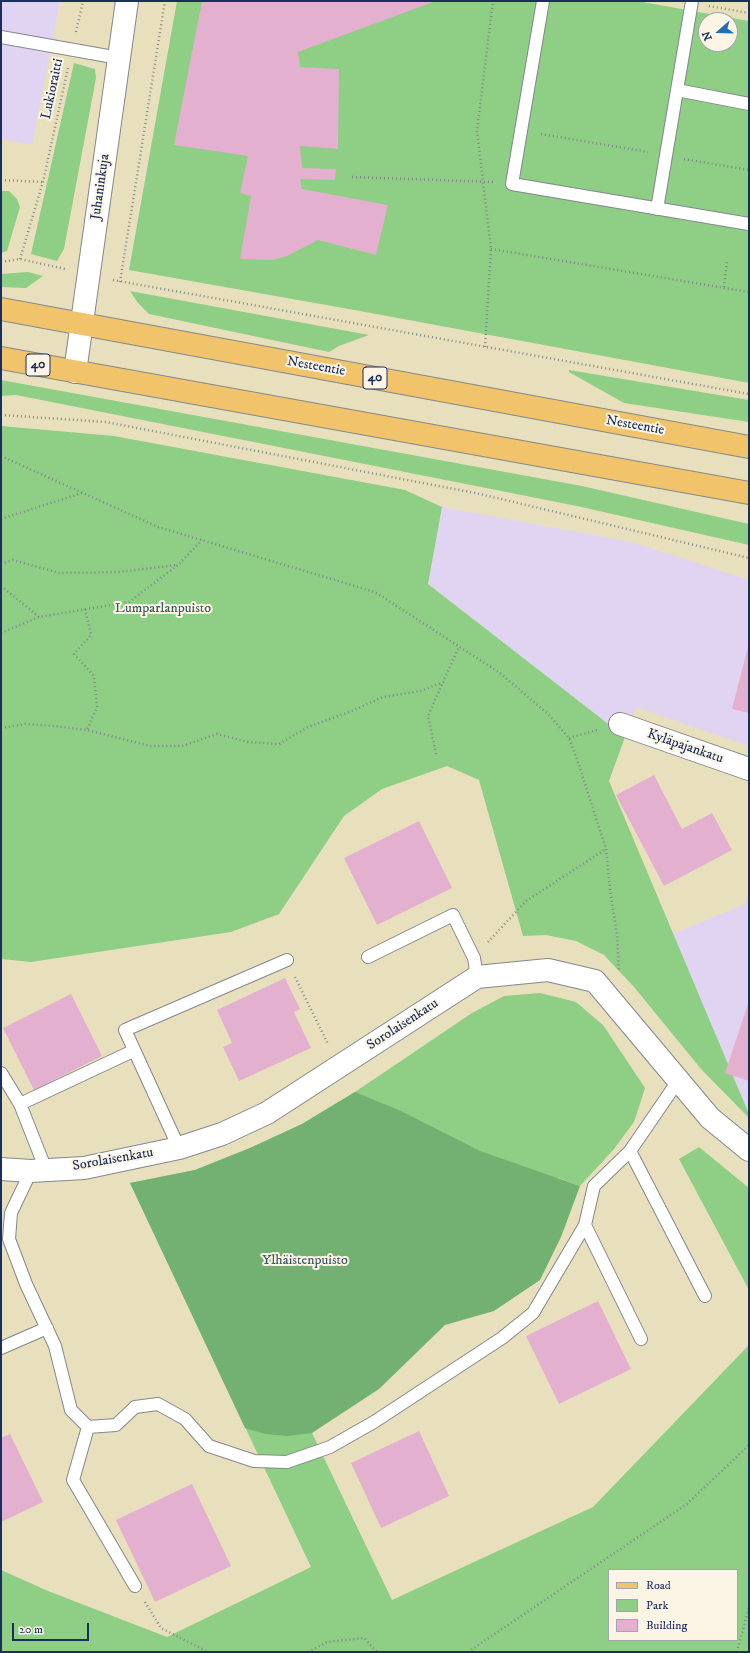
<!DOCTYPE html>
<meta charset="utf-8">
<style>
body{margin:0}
#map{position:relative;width:750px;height:1653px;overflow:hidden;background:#e8e0bc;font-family:"IM FELL DW Pica",serif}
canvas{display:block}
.frame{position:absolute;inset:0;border:2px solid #1b2f5e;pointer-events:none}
.legend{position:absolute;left:608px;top:1569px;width:130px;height:72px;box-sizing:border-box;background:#fcf5e5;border:1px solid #a2a6af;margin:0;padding:5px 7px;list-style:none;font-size:12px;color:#1b2f5e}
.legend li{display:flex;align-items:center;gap:8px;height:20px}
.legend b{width:20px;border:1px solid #a2a6af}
.north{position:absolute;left:698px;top:12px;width:40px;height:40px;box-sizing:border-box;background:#fcf5e5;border:1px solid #a2a6af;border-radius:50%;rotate:250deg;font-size:11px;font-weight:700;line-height:16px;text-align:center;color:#1b2f5e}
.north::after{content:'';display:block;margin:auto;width:14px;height:18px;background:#1f6fb2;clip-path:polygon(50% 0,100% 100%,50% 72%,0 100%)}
.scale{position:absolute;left:12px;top:1623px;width:77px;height:18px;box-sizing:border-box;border:2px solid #1b2f5e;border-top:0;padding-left:5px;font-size:12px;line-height:14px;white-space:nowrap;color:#1b2f5e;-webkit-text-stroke:3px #fcf5e5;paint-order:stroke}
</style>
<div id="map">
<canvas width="750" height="1653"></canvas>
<div class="frame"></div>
<ul class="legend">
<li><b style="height:5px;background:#f1c36a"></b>Road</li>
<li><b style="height:11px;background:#8ece85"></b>Park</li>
<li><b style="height:11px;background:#e4b0cf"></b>Building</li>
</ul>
<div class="north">N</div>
<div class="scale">20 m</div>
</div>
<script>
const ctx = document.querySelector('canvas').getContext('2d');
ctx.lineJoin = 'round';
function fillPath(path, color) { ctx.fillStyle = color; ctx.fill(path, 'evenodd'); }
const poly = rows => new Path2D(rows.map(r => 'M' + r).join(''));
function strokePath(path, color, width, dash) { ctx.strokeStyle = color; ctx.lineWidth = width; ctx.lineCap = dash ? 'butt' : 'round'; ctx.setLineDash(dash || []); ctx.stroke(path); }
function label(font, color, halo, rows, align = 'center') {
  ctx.font = font + ' "IM FELL DW Pica",serif'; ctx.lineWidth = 4; ctx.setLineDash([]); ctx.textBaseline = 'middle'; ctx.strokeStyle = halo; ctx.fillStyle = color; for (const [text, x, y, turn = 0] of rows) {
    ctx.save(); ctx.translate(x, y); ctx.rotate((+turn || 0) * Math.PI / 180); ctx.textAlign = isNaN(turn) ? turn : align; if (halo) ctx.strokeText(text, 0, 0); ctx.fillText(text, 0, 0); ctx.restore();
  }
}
const built = poly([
 [1,1,60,1,32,145,1,139],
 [442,507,631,542,749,580,749,746,636,707,625,737,428,584],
 [749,892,749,1114,673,934,745,904]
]);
const green = poly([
 [177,1,637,1,749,21,749,383,360,311,129,270],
 [706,20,730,20,730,44,706,44],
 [74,63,95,69,96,78,64,249,57,261,31,254],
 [1,191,9,191,17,199,20,207,7,251,1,253],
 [28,272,43,276,26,288,1,287,1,274],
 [130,291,369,335,339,346,329,352,149,314,138,303],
 [569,370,749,400,749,422,624,403,569,372],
 [1,380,582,486,749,524,749,545,577,506,16,395,1,396],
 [1,426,114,436,405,490,442,507,428,584,625,737,609,781,749,1114,749,1118,701,1069,634,987,604,955,576,941,546,935,523,936,479,780,447,766,382,789,344,816,279,914,231,932,31,962,1,959],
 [540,993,576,1002,603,1025,645,1088,634,1122,614,1149,580,1186,558,1178,312,1433,392,1600,593,1507,749,1345,749,1652,1,1652,1,1570,48,1591,167,1637,311,1567,130,1183,195,1170,250,1148,302,1124,355,1092,472,1013,504,996],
 [609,1570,737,1570,737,1640,609,1640],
 [699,1147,749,1188,749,1290,679,1159]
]);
const forest = poly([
 [355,1092,401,1111,480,1151,580,1186,561,1237,540,1280,494,1311,445,1325,379,1389,312,1433,287,1436,265,1434,245,1428,130,1183,195,1170,250,1148,302,1124]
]);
const building = poly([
 [202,1,433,2,298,52,300,67,339,69,338,149,300,146,302,168,336,169,335,180,300,179,302,189,388,205,376,255,318,240,287,256,272,260,240,259,251,196,240,193,248,156,174,145],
 [748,647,749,647,749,713,732,709],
 [654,775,682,829,712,813,732,850,664,886,616,795],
 [419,821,452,888,377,925,344,858],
 [285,978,300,1009,294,1012,311,1048,239,1081,223,1047,232,1043,217,1010],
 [71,994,102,1056,34,1090,3,1028],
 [749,1001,749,1081,725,1073],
 [598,1301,631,1369,559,1404,526,1336],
 [419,1431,449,1496,381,1528,351,1463],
 [10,1434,43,1502,1,1522,1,1438],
 [192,1484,231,1566,155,1602,116,1520]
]);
const path = poly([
 [709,6,749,13],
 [76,32,83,1],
 [541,134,648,152],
 [684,159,749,170],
 [352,177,494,182],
 [1,180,43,182],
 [491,249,749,292],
 [20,259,43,182,68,68],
 [1,262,20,259,65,269],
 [113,280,749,394],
 [120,282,165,1],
 [724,287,727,261],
 [485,347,491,249,477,131,493,1],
 [1,415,106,422,480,494,749,558],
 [1,456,158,527,375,592,500,673,548,714,569,738,578,762,606,849,610,889,617,935,619,970],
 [1,519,82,493],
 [1,564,13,560,59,573,118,572,177,565],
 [1,586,39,617],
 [85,609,91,635,74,654,94,676,97,707,87,730],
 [1,633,39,617,129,602,178,565,202,540],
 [1,728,25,724,55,726,87,730,150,746,182,746,217,734,248,742,279,744,308,727,352,711,383,697,421,691,443,682,459,647],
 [569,738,597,730],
 [436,754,428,716,443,682],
 [488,942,526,901,606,849],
 [295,977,328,1044],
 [145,1602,161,1628,208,1652],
 [308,1652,327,1642,364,1638,377,1652],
 [468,1652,687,1504,749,1445],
 [737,1652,749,1607]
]);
const service = poly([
 [543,1,512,184,749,224],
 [1,37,119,58],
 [677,90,749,104],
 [657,209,692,1],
 [368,957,453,915,474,958,477,977],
 [1,1073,20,1104,46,1170],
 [20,1104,133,1051],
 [179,1148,125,1030,287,960],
 [630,1151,705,1296],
 [31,1171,11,1213,9,1239,26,1284,55,1346,71,1410,88,1427,116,1425,135,1407,158,1404,185,1419,209,1446,254,1461,287,1462,330,1447,374,1422,502,1338,533,1313,585,1225],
 [641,1339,585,1225,594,1186,630,1151,678,1081],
 [1,1348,47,1328],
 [88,1427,73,1480,135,1586]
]);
const minor = poly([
 [75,372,127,1],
 [620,724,749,769],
 [1,1169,31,1171,84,1168,179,1148,222,1134,267,1113,477,977,548,970,595,981,710,1118,749,1150]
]);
const primary = poly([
 [1,309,749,447],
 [1,358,749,493]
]);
const shields = [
 [38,365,24],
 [375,378,24]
];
const shieldNames = [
 ["40",38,365],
 ["40",375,378]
];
const streetNames = [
 ["Lukioraitti",53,89,-78],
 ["Juhaninkuja",101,187,-82],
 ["Nesteentie",316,367,10],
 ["Nesteentie",635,426,10],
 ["Kyläpajankatu",685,747,19],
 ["Sorolaisenkatu",403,1025,-33],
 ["Sorolaisenkatu",113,1160,-10]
];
const parkNames = [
 ["Lumparlanpuisto",163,609],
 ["Ylhäistenpuisto",305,1261]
];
fillPath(built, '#e1d4f3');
fillPath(green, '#8ece85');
fillPath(forest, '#72b172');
fillPath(building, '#e4b0cf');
strokePath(service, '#82888d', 14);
strokePath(minor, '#82888d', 24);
strokePath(primary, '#82888d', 24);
strokePath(path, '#82888d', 2.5, [1, 3]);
strokePath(service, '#fff', 12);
strokePath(minor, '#fff', 22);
strokePath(primary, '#f1c36a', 22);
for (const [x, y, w] of shields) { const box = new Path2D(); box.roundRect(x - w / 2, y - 11, w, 22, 3); ctx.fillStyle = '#fcf5e5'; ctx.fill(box); strokePath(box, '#1b2f5e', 1); }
label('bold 13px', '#1b2f5e', null, shieldNames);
label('14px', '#1b2f5e', '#fcf5e5', streetNames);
label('14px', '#385768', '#fcf5e5', parkNames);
</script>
